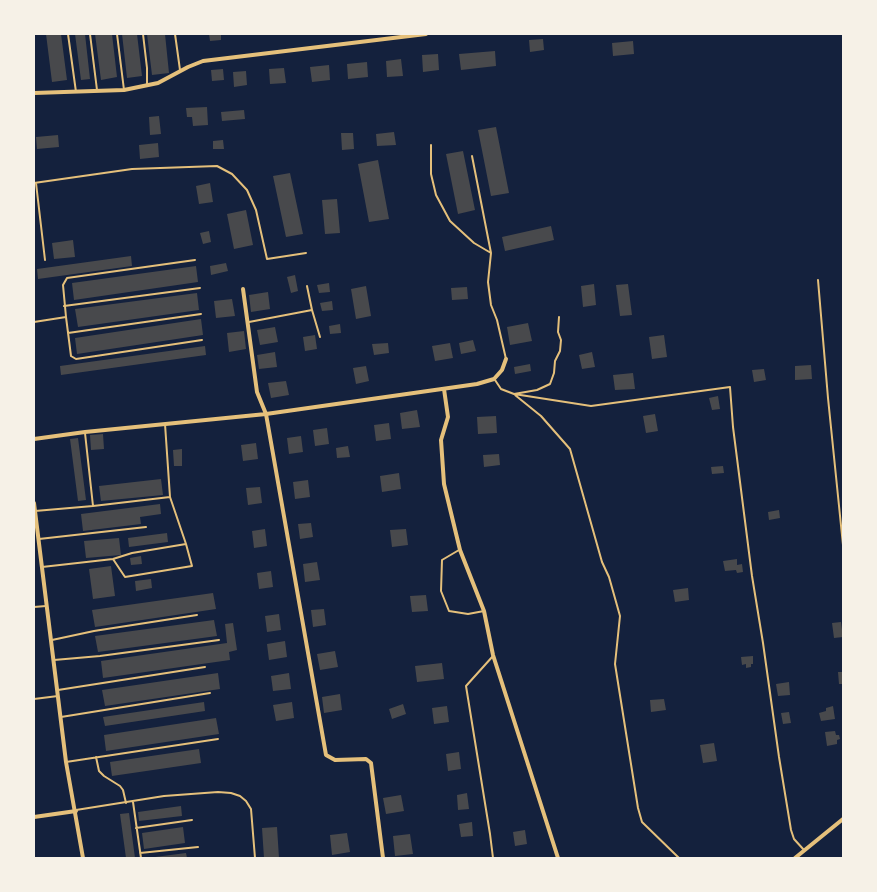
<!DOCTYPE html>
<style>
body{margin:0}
#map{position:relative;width:877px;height:892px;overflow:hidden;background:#14213d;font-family:Barlow,sans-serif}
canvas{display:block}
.frame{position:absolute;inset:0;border:35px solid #f6f1e7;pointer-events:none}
</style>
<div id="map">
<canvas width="877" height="892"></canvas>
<div class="frame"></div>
</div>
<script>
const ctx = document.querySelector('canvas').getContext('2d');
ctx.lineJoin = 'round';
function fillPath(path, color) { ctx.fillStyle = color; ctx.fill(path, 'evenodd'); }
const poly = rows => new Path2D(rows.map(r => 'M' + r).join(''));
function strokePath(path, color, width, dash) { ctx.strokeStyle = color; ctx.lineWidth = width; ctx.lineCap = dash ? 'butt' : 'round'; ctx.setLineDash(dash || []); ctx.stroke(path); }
const building = poly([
 [46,34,61,34,67,80,52,82],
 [75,34,85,34,90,79,81,80],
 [95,34,112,34,117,77,101,80],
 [122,34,137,34,142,76,127,78],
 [147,34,165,34,169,73,152,75],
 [209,34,221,34,221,40,210,41],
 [543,39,544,50,530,52,529,40],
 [633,41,634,54,613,56,612,43],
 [495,51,496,66,461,70,459,54],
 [438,54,439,70,423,72,422,55],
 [401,59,403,76,387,77,386,61],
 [367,62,368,77,348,79,347,64],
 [329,65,330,80,312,82,310,67],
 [284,68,286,83,270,84,269,69],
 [223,69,224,80,212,81,211,70],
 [246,71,247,85,234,87,233,72],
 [207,107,208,125,193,126,192,117,187,117,186,108],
 [244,110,245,119,222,121,221,112],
 [159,116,161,134,150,135,149,117],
 [496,127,509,193,491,196,478,130],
 [394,132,396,145,377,146,376,134],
 [341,133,353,133,354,149,342,150],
 [58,135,59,147,37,149,36,137],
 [223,140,224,149,213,149,213,141],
 [158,143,159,157,140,159,139,145],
 [463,151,475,210,458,214,446,154],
 [378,160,389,219,369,222,358,164],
 [290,173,303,234,286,237,273,176],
 [210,183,213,202,199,204,196,186],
 [337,199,340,233,325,234,322,200],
 [246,210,253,245,234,249,227,214],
 [551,226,554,240,505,251,502,237],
 [209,231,211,242,203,244,200,233],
 [73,240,75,257,54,259,52,243],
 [131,256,132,266,38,279,37,269],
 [226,263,228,271,211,275,210,266],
 [196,266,198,282,74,300,72,283],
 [295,275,298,291,291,293,287,277],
 [329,283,330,292,319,293,317,285],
 [594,284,596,305,583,307,581,286],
 [628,284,632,315,620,316,616,285],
 [366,286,371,316,356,319,351,289],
 [467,287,468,299,452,300,451,288],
 [268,292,270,309,251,312,249,295],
 [197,293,199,310,78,327,75,309],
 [232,299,235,316,216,318,214,301],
 [332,301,333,310,322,311,320,303],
 [201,319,203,335,77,354,75,338],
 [528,323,532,341,510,345,507,327],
 [340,324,341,333,330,334,329,326],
 [275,327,278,342,260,345,257,330],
 [244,331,246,349,229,352,227,333],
 [315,335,317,349,305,351,303,337],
 [664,335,667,357,652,359,649,337],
 [473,340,476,351,461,354,459,343],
 [388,343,389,353,374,355,372,344],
 [450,343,453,358,435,361,432,346],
 [205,346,206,355,61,375,60,366],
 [275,352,277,367,259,369,257,355],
 [592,352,595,367,582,369,579,355],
 [530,364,531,371,515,374,514,367],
 [811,365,812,379,795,380,795,366],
 [366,366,369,381,356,384,353,368],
 [764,369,766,380,754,382,752,370],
 [633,373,635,389,615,390,613,375],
 [286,381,289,395,271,398,268,383],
 [718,396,720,409,712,410,709,398],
 [417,410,420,427,402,429,400,413],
 [655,414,658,431,646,433,643,416],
 [496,416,497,433,478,434,477,417],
 [389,423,391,439,376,441,374,425],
 [327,428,329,444,315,446,313,430],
 [103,434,104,449,91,450,90,435],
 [301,436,303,452,289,454,287,438],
 [78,438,86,500,78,501,70,439],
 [256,443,258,459,243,461,241,445],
 [348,446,350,457,337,458,336,448],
 [182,449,182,466,174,466,173,450],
 [499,454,500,465,484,467,483,455],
 [723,466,724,473,712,474,711,467],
 [399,473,401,489,382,492,380,476],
 [161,479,163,495,101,501,99,486],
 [308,480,310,497,295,499,293,482],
 [260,487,262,503,248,505,246,488],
 [160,504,161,514,140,517,141,524,83,531,81,514],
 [779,510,780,518,769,520,768,512],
 [311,523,313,537,300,539,298,524],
 [265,529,267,546,254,548,252,531],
 [406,529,408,545,392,547,390,530],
 [167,533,168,542,129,547,128,538],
 [119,538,121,555,86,558,84,541],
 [141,556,142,564,131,565,130,558],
 [737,559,737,565,742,564,743,572,737,573,736,570,725,571,723,561],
 [317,562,320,580,305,582,303,564],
 [111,566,115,596,93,599,89,569],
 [271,571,273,587,259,589,257,573],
 [151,579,152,588,136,591,135,581],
 [688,588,689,600,675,602,673,590],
 [213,593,216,609,95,627,92,610],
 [426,595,428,611,412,612,410,596],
 [324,609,326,625,313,627,311,610],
 [279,614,281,630,267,632,265,616],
 [214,620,217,636,98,652,95,636],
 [841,622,843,637,834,638,832,623],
 [233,623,237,650,229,652,230,660,103,678,101,661,227,643,225,624],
 [285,641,287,657,269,660,267,644],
 [335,651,338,667,320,670,317,654],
 [753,656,753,664,751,664,751,667,746,668,746,664,742,665,741,657],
 [442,663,444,679,417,682,415,666],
 [838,672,843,672,843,684,839,684],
 [218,673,220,689,105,706,102,690],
 [289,673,291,689,273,691,271,676],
 [789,682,790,695,778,696,776,684],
 [340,694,342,710,324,713,322,697],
 [664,699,666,710,651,712,650,700],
 [204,702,205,711,105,726,103,717],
 [292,702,294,718,276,721,273,705],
 [403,704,406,714,392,719,389,709],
 [447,706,449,722,434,724,432,708],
 [833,706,835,719,821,721,819,713,826,711,826,708],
 [789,712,791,723,783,724,781,713],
 [216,718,219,734,106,751,104,735],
 [835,731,836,735,839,735,840,739,837,740,837,744,827,746,825,732],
 [714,743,717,761,703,763,700,745],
 [199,749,201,763,112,776,110,762],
 [459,752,461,769,448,771,446,754],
 [467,793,469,809,458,810,457,795],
 [401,795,404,811,386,814,383,798],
 [181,806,182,816,139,821,138,812],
 [129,813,135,858,126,858,120,814],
 [472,822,473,836,461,837,459,824],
 [183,827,185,843,144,849,142,833],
 [277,827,279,858,264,858,262,828],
 [525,830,527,844,515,846,513,832],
 [347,833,350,852,332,855,330,835],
 [410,834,413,854,395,856,393,836],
 [186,853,187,858,155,858,155,857]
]);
const service = poly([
 [68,34,76,92],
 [90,34,97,90],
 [117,34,124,90],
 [143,34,147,68,147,84],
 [175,34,180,70],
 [431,145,431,174,436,195,450,221,474,243,491,253,488,282,491,305,497,320,506,359],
 [472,156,491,253],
 [34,183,132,169,217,166,232,174,247,190,256,210,267,259,306,253],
 [36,183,45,260],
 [818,280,828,398,843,545],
 [64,306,200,288],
 [312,310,320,337],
 [66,317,63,285,67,278,195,260],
 [34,322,66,317,71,356,76,359,202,340],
 [249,322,312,310,307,286],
 [68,333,201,314],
 [495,380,501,389,514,394,537,390,550,384,554,373,555,361,560,351,561,340,558,332,559,317],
 [514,394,591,406,730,387,733,427,752,576,763,643,779,757,791,830,794,839,804,850],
 [515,395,541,416,570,449,602,562,609,577,620,616,615,664,638,808,642,822,679,858],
 [85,433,93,506,170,497],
 [35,511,93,506],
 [39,539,146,527],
 [459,550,442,560,441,591,449,611,468,614,484,611],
 [113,559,125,577,192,566,186,544],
 [42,567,113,559,132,553,186,544,170,497,165,424],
 [34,607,46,606],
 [52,640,94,631,197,615],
 [493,656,466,686,490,834,493,858],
 [54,660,100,656,219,640],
 [58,690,205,667],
 [34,699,58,696],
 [61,717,210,693],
 [96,757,99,771,104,776,120,786,123,790,126,803],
 [66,762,218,739],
 [133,802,141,858],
 [76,810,164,796,218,792,231,793,240,796,246,801,251,809,255,858],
 [136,828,192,820],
 [140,853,198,847]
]);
const minor = poly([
 [34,93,124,90,158,83,188,67,203,61,426,34],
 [243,289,257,392,266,414,326,755,335,760,366,759,371,763,383,858],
 [444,389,448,417,441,440,444,484,460,550,484,611,493,655,558,858],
 [34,439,85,432,266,414,477,384,494,379,502,370,506,359],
 [34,503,66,762,83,858],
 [34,817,76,811],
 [795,858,843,819]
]);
fillPath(building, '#48494c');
strokePath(service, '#e5c07b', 2);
strokePath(minor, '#e5c07b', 4);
</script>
